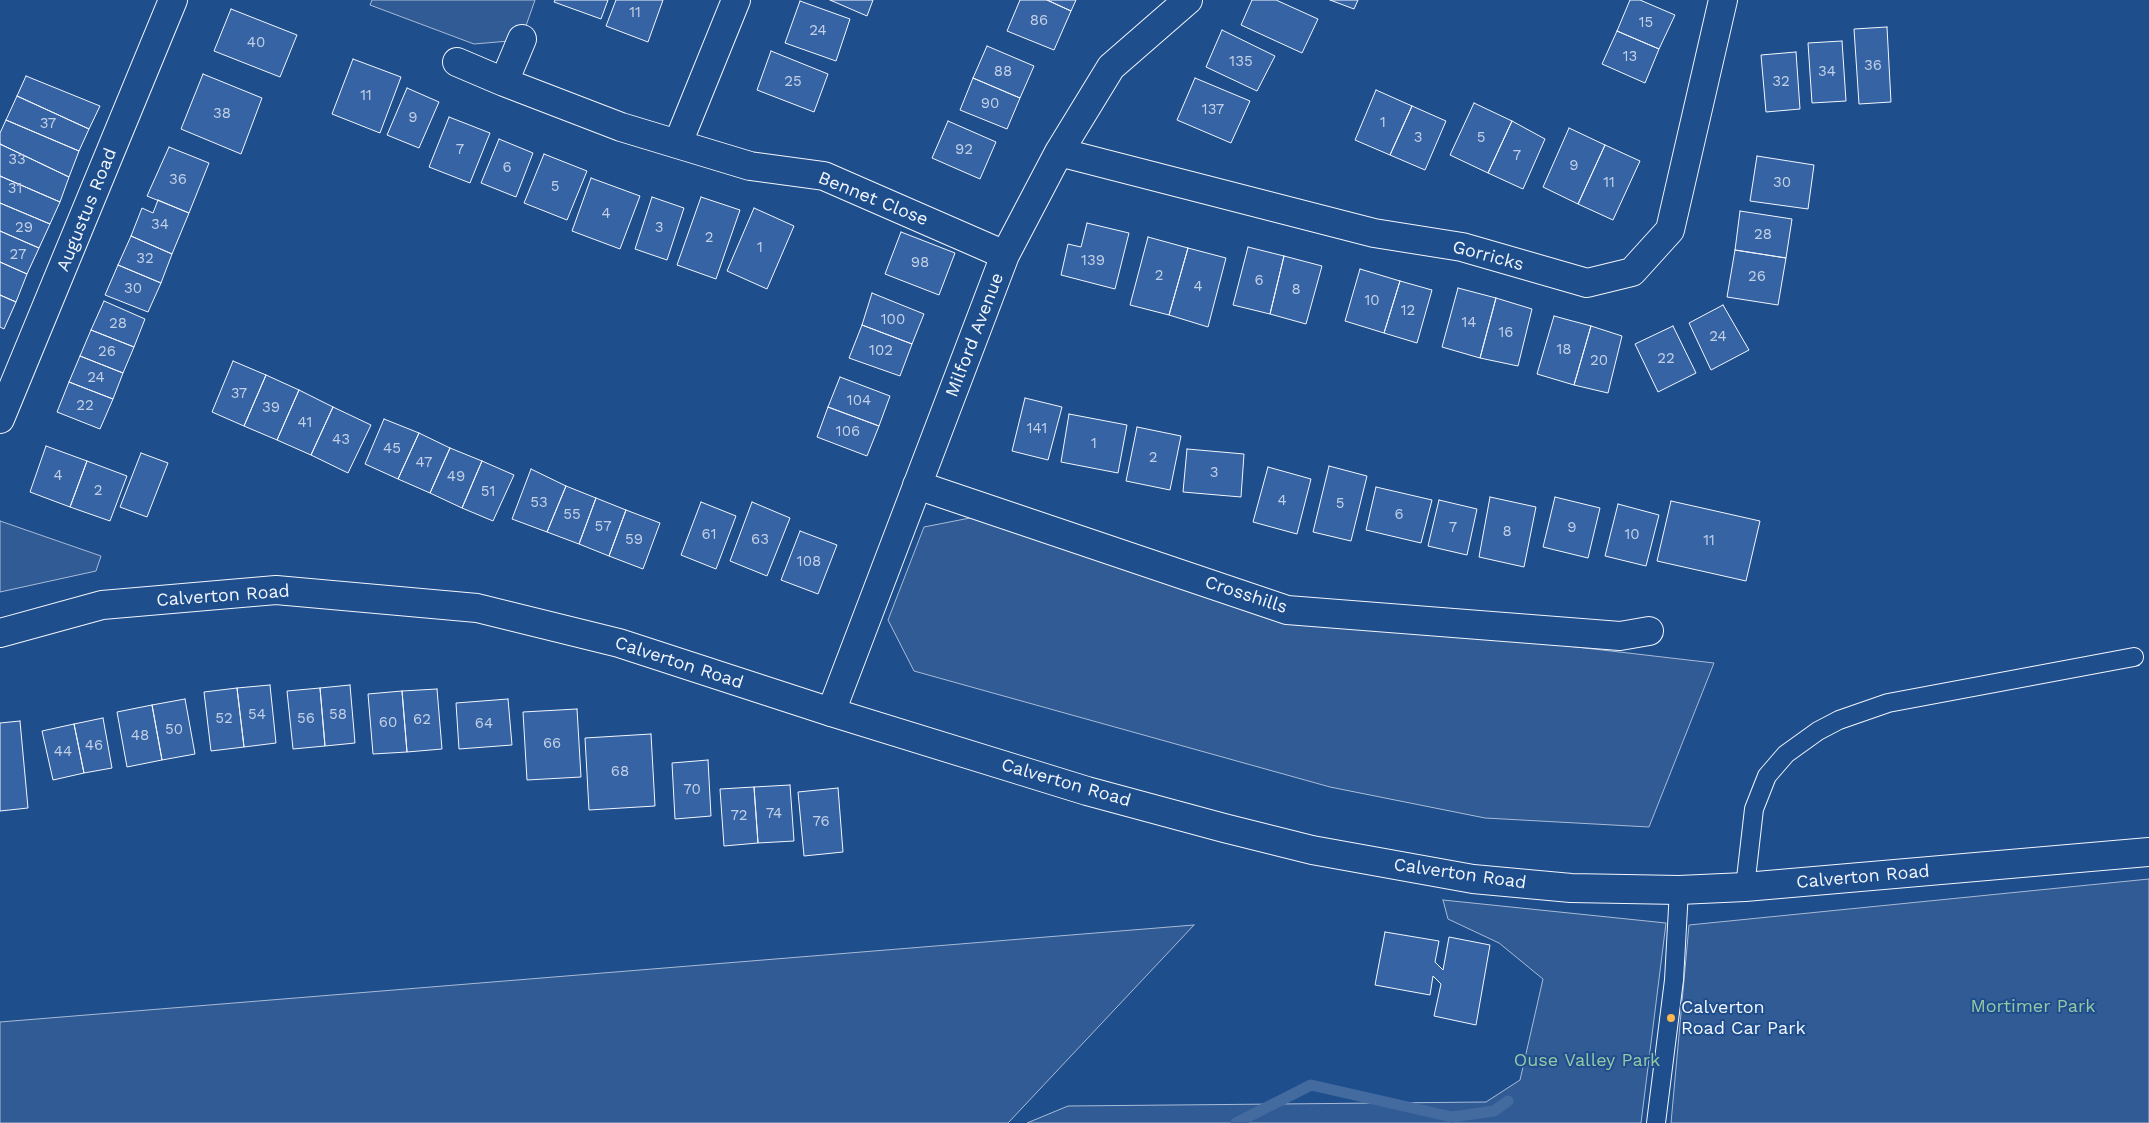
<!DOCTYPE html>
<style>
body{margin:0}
canvas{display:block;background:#1f4e8c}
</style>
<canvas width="2149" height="1123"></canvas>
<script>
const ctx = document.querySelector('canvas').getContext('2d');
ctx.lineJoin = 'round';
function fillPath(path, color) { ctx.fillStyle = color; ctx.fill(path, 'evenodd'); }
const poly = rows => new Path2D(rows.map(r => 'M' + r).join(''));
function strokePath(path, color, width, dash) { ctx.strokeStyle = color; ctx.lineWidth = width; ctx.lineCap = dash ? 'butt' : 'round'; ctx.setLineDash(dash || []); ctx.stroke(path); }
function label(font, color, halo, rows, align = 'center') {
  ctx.font = font + ' "Work Sans",sans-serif'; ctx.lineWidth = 4; ctx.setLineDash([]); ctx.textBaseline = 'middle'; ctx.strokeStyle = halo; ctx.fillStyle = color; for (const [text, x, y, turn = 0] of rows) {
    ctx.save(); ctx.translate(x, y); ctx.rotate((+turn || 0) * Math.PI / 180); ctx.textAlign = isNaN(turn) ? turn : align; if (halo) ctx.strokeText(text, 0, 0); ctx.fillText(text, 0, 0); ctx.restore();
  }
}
const built = poly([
 [372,0,535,0,521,40,474,44,370,5,372,0],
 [980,516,1292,614,1714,663,1649,827,1485,818,1330,787,914,671,888,620,924,527,980,516],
 [0,521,101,556,96,571,0,592,0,521],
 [2149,879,2149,1123,1671,1123,1689,925,2149,879],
 [1443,900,1666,923,1641,1123,1027,1123,1068,1106,1486,1102,1520,1080,1543,979,1499,943,1448,919,1443,900],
 [1194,925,1008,1123,0,1123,0,1022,1194,925]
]);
const stream = poly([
 [1236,1123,1311,1085,1452,1117,1494,1111,1508,1101]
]);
const building = poly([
 [555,0,608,0,601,19,554,2,555,0],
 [616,0,663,0,648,42,606,26,616,0],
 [830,0,873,0,867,16,830,0],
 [1020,0,1047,0,1071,11,1054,50,1007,31,1020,0],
 [1047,0,1076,0,1071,11,1047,0],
 [1252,0,1276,0,1318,19,1302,53,1241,25,1252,0],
 [1330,0,1358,0,1354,9,1330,0],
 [1630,0,1640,0,1675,15,1659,49,1617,31,1630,0],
 [800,1,850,19,836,61,785,43,800,1],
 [231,9,297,35,280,77,214,51,231,9],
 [1887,27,1891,102,1859,104,1854,29,1887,27],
 [1222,30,1275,56,1257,91,1206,67,1222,30],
 [1617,31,1659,49,1645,83,1602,64,1617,31],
 [1842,41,1846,101,1812,103,1808,43,1842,41],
 [987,46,1034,66,1020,98,973,78,987,46],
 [771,51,828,74,814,112,757,90,771,51],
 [1796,52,1800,109,1766,112,1761,55,1796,52],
 [353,59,401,77,380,133,332,114,353,59],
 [203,74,262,98,241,154,181,129,203,74],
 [26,76,100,106,89,129,17,96,26,76],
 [973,78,1020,98,1007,129,960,110,973,78],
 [1195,78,1250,101,1231,143,1177,120,1195,78],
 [407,88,439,102,419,148,387,135,407,88],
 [1376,90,1412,106,1390,155,1355,140,1376,90],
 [17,96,89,129,79,151,6,120,17,96],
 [1474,103,1512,121,1488,173,1450,155,1474,103],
 [1412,106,1446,121,1425,170,1390,155,1412,106],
 [449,117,490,133,470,183,429,167,449,117],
 [6,120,79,151,69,177,0,144,0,133,6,120],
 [948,121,996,142,980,179,932,158,948,121],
 [1512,121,1545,139,1523,189,1488,173,1512,121],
 [1569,128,1605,145,1578,204,1543,187,1569,128],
 [499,139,533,153,516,197,481,183,499,139],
 [0,144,69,177,60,202,0,176,0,144],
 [1605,145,1640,161,1613,220,1578,204,1605,145],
 [169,147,209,163,189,213,147,196,169,147],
 [544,154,587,171,567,220,524,203,544,154],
 [1757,156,1814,165,1808,209,1750,201,1757,156],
 [0,176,60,202,50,224,0,203,0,176],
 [591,178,640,196,620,249,572,231,591,178],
 [652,197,684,208,667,260,635,249,652,197],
 [701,197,740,210,716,279,677,265,701,197],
 [158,200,189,213,172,254,131,236,142,208,153,213,158,200],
 [0,203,50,224,39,248,0,231,0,203],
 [754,208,794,226,767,289,727,271,754,208],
 [1740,211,1792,219,1786,258,1735,250,1740,211],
 [1087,223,1129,233,1115,289,1061,275,1068,244,1081,247,1087,223],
 [0,231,39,248,27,274,0,262,0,231],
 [901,232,955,253,939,295,885,274,901,232],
 [131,236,172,254,161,283,118,265,131,236],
 [1148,237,1188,248,1169,315,1130,305,1148,237],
 [1248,247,1284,256,1270,314,1233,305,1248,247],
 [1188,248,1226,258,1208,327,1169,315,1188,248],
 [1735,250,1786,258,1778,305,1727,297,1735,250],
 [1284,256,1322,266,1306,324,1270,314,1284,256],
 [0,262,27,274,16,302,0,295,0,262],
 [118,265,161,283,148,312,105,295,118,265],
 [1360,269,1400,281,1384,333,1345,321,1360,269],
 [1400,281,1432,290,1417,343,1384,333,1400,281],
 [1458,288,1496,298,1480,358,1442,347,1458,288],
 [872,293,924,314,912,344,862,325,872,293],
 [0,295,16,302,4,329,0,327,0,295],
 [1496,298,1532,309,1518,366,1480,358,1496,298],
 [104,301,145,319,134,347,91,330,104,301],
 [1723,305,1749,350,1711,370,1689,323,1723,305],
 [1554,316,1591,326,1574,385,1537,374,1554,316],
 [862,325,912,344,900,376,849,358,862,325],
 [1591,326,1622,336,1608,393,1574,385,1591,326],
 [1673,326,1696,373,1658,392,1635,344,1673,326],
 [91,330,134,347,123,373,80,356,91,330],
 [80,356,123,373,113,399,69,382,80,356],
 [233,361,266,375,244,426,212,412,233,361],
 [266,375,299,390,277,440,244,426,266,375],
 [840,377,890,396,879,426,828,407,840,377],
 [69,382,113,399,100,429,57,412,69,382],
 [299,390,333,407,311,455,277,440,299,390],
 [1025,398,1062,407,1048,460,1012,451,1025,398],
 [333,407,371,425,348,473,311,455,333,407],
 [828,407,879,426,867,456,817,437,828,407],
 [1069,414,1127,425,1118,473,1061,462,1069,414],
 [384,419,419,433,398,479,365,464,384,419],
 [1137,427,1181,436,1170,490,1126,481,1137,427],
 [419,433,450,448,430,493,398,479,419,433],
 [46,446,87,461,70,507,30,492,46,446],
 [450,448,482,461,462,508,430,493,450,448],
 [1187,449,1244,454,1241,497,1183,492,1187,449],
 [141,453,168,463,147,517,120,507,141,453],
 [87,461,127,476,110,521,70,507,87,461],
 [482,461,514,475,493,521,462,508,482,461],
 [1329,466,1367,476,1351,541,1313,532,1329,466],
 [1268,467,1311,479,1297,534,1253,522,1268,467],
 [531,469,566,486,547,532,512,519,531,469],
 [566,486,596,498,579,544,547,532,566,486],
 [1376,487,1432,500,1421,543,1366,530,1376,487],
 [1490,497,1536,507,1524,567,1479,557,1490,497],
 [1555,497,1600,508,1588,558,1543,547,1555,497],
 [596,498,626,510,609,556,579,544,596,498],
 [1439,500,1477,509,1467,555,1428,546,1439,500],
 [1671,501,1760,521,1746,581,1657,561,1671,501],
 [701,502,736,516,716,569,681,555,701,502],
 [752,502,790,518,767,576,730,561,752,502],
 [1618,504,1659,515,1646,566,1605,556,1618,504],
 [626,510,660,523,643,569,609,556,626,510],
 [800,531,837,545,818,594,781,580,800,531],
 [270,685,276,743,244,747,237,688,270,685],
 [350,685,355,743,325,746,320,688,350,685],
 [237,688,244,747,211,751,204,692,237,688],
 [320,688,325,746,293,749,287,691,320,688],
 [437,689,442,749,407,752,402,691,437,689],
 [402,691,407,752,373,754,368,694,402,691],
 [185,699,195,754,162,760,152,705,185,699],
 [508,699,512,745,459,749,456,703,508,699],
 [152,705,162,760,127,767,117,712,152,705],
 [577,709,581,777,527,780,523,712,577,709],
 [103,718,112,768,84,773,74,724,103,718],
 [20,721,28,808,0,811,0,723,20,721],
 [74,724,84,773,53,780,42,731,74,724],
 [651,734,655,806,589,810,585,738,651,734],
 [708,760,711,816,675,819,672,763,708,760],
 [790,785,794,841,758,843,754,787,790,785],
 [754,787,758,843,724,846,720,789,754,787],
 [838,788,843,852,804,856,798,792,838,788],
 [1385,932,1439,941,1435,962,1443,970,1449,937,1490,945,1476,1025,1434,1016,1441,984,1433,976,1430,995,1375,985,1385,932]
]);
const lane = poly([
 [1745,887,1754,809,1767,776,1786,754,1818,731,1839,720,1888,703,2134,657],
 [1656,1123,1674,980,1679,890]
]);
const street = poly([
 [457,62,504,82,621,127,750,166,824,176,1005,255],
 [504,82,522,39],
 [678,143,736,0],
 [1059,152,1374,233,1462,247,1587,283,1632,272,1670,230,1723,0],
 [0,419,173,0],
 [917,485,1287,610,1620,636,1649,631],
 [831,712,1005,255,1059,152,1111,67,1188,0]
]);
const secondary = poly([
 [0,633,102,605,276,590,477,608,619,643,831,712,1087,791,1224,828,1312,850,1473,879,1571,888,1679,890,1745,887,2149,852]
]);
const markers = [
 [1671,1018,5,"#ffb74d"]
];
const numberNames = [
 ["11",635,13],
 ["86",1039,21],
 ["15",1646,23],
 ["24",818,31],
 ["40",256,43],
 ["13",1630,57],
 ["135",1241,62],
 ["36",1873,66],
 ["88",1003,72],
 ["34",1827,72],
 ["25",793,82],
 ["32",1781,82],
 ["11",366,96],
 ["90",990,104],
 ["137",1213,110],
 ["38",222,114],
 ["9",413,118],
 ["1",1383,123],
 ["37",48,124],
 ["3",1418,138],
 ["5",1481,138],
 ["7",460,150],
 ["92",964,150],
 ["7",1517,156],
 ["33",17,160],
 ["9",1574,166],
 ["6",507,168],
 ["36",178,180],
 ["11",1609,183],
 ["30",1782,183],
 ["5",555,187],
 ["31",15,189],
 ["4",606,214],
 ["34",160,225],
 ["29",24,228],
 ["3",659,228],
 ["28",1763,235],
 ["2",709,238],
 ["1",760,248],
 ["27",18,255],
 ["32",145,259],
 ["139",1093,261],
 ["98",920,263],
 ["2",1159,276],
 ["26",1757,277],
 ["6",1259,281],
 ["4",1198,287],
 ["30",133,289],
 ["8",1296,290],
 ["10",1372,301],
 ["12",1408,311],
 ["100",893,320],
 ["14",1469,323],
 ["28",118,324],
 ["16",1506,333],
 ["24",1718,337],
 ["18",1564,350],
 ["102",881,351],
 ["26",107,352],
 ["22",1666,359],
 ["20",1599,361],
 ["24",96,378],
 ["37",239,394],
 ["104",859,401],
 ["22",85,406],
 ["39",271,408],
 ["41",305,423],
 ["141",1037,429],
 ["106",848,432],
 ["43",341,440],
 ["1",1094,444],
 ["45",392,449],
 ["2",1153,458],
 ["47",424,463],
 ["3",1214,473],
 ["4",58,476],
 ["49",456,477],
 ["2",98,491],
 ["51",488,492],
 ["4",1282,501],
 ["53",539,503],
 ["5",1340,504],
 ["55",572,515],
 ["6",1399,515],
 ["57",603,527],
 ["7",1453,528],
 ["9",1572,528],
 ["8",1507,532],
 ["61",709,535],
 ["10",1632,535],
 ["59",634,540],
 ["63",760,540],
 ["11",1709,541],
 ["108",809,562],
 ["54",257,715],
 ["58",338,715],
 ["52",224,719],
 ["56",306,719],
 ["62",422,720],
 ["60",388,723],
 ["64",484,724],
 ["50",174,730],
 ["48",140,736],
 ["66",552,744],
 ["46",94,746],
 ["44",63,752],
 ["68",620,772],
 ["70",692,790],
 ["74",774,814],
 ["72",739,816],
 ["76",821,822]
];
const streetNames = [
 ["Bennet Close",873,199,22],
 ["Augustus Road",87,210,-68],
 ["Gorricks",1488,256,15],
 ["Milford Avenue",975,335,-69],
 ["Crosshills",1246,595,18],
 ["Calverton Road",223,596,-4],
 ["Calverton Road",679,663,18],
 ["Calverton Road",1066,783,16],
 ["Calverton Road",1460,874,8],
 ["Calverton Road",1863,877,-5]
];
const parkNames = [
 ["Mortimer Park",2033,1007],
 ["Ouse Valley Park",1587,1061]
];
const poiNames = [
 ["Calverton",1681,1008],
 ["Road Car Park",1681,1029]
];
fillPath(built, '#305b95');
strokePath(built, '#a8bbd7', 1);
strokePath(stream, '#446ba0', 11);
fillPath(building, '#3563a3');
strokePath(building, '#f2f6ff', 1);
strokePath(lane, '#f2f6ff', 20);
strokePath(street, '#f2f6ff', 30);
strokePath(secondary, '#f2f6ff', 30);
strokePath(lane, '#1f4e8c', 18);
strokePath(street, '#1f4e8c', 28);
strokePath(secondary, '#1f4e8c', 28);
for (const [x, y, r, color] of markers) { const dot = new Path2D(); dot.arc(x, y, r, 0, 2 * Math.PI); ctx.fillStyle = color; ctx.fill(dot); strokePath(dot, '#1f4e8c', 2); }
label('15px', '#c3d1e8', null, numberNames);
label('18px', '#f2f6ff', '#1f4e8c', streetNames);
label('18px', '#97c8a6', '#1f4e8c', parkNames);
label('18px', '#f2f6ff', '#1f4e8c', poiNames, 'left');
</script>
